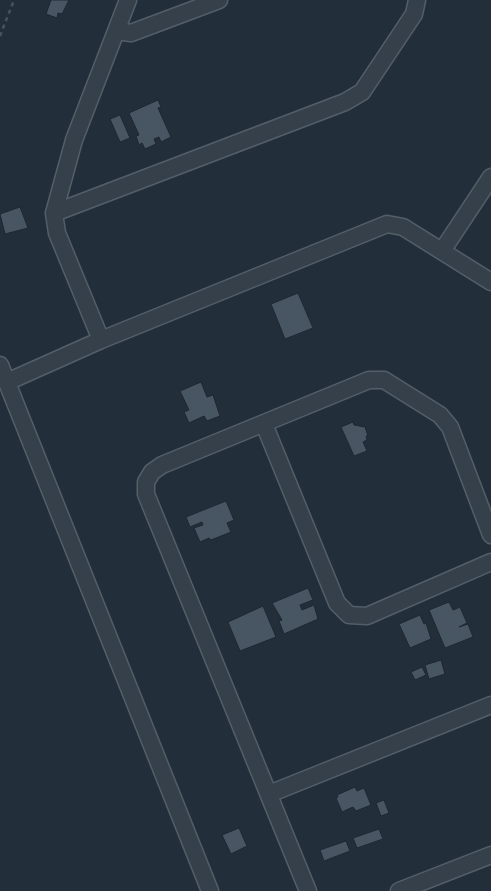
<!DOCTYPE html>
<style>
body{margin:0}
canvas{display:block;background:#222f3a}
</style>
<canvas width="491" height="891"></canvas>
<script>
const ctx = document.querySelector('canvas').getContext('2d');
ctx.lineJoin = 'round';
function fillPath(path, color) { ctx.fillStyle = color; ctx.fill(path, 'evenodd'); }
const poly = rows => new Path2D(rows.map(r => 'M' + r).join(''));
function strokePath(path, color, width, dash) { ctx.strokeStyle = color; ctx.lineWidth = width; ctx.lineCap = dash ? 'butt' : 'round'; ctx.setLineDash(dash || []); ctx.stroke(path); }
const building = poly([
 [51,0,69,0,62,14,58,13,57,18,46,14,51,0],
 [158,100,161,107,158,108,171,137,161,142,159,137,154,139,156,144,145,149,142,143,139,145,136,136,139,135,129,113,158,100],
 [120,115,130,138,120,142,110,119,120,115],
 [20,207,28,228,5,234,0,214,20,207],
 [298,293,313,328,285,339,271,304,298,293],
 [201,382,207,397,213,395,220,416,207,421,204,416,189,423,184,412,189,410,180,391,201,382],
 [353,422,354,425,365,427,368,436,366,436,367,440,363,442,367,451,354,456,341,427,353,422],
 [226,501,234,520,227,523,231,532,211,540,209,538,200,542,194,528,203,525,202,522,190,527,186,517,226,501],
 [308,588,313,600,300,605,302,610,314,605,318,619,284,634,279,621,282,620,272,603,308,588],
 [449,602,453,610,460,607,467,623,459,627,468,624,473,637,445,648,429,610,449,602],
 [263,606,276,637,240,651,228,622,263,606],
 [420,615,424,624,426,623,431,639,410,648,399,624,420,615],
 [441,660,445,674,429,679,425,665,441,660],
 [422,667,426,675,415,680,411,672,422,667],
 [355,787,357,791,364,788,371,805,356,811,353,807,342,812,336,798,338,797,337,795,355,787],
 [384,800,389,813,381,816,376,803,384,800],
 [239,828,247,846,231,854,222,835,239,828],
 [379,829,383,839,357,848,353,838,379,829],
 [346,841,350,851,324,861,320,850,346,841]
]);
const path = poly([
 [0,36,14,0]
]);
const minor = poly([
 [116,31,131,33,219,0],
 [54,213,345,102,362,92,414,14,417,0],
 [442,251,491,177],
 [101,340,57,233,54,213,74,140,128,0],
 [0,365,210,891],
 [7,382,101,340,387,224,403,227,491,282],
 [264,424,337,603,349,615,367,616,491,562],
 [269,794,491,705],
 [308,891,146,494,146,482,152,472,162,465,369,380,384,380,440,415,450,427,491,535],
 [399,891,491,855]
]);
fillPath(building, '#485663');
strokePath(building, '#1d2731', 1);
strokePath(minor, '#545e68', 19);
strokePath(path, '#425758', 2.5, [4, 4]);
strokePath(minor, '#36404a', 16);
</script>
